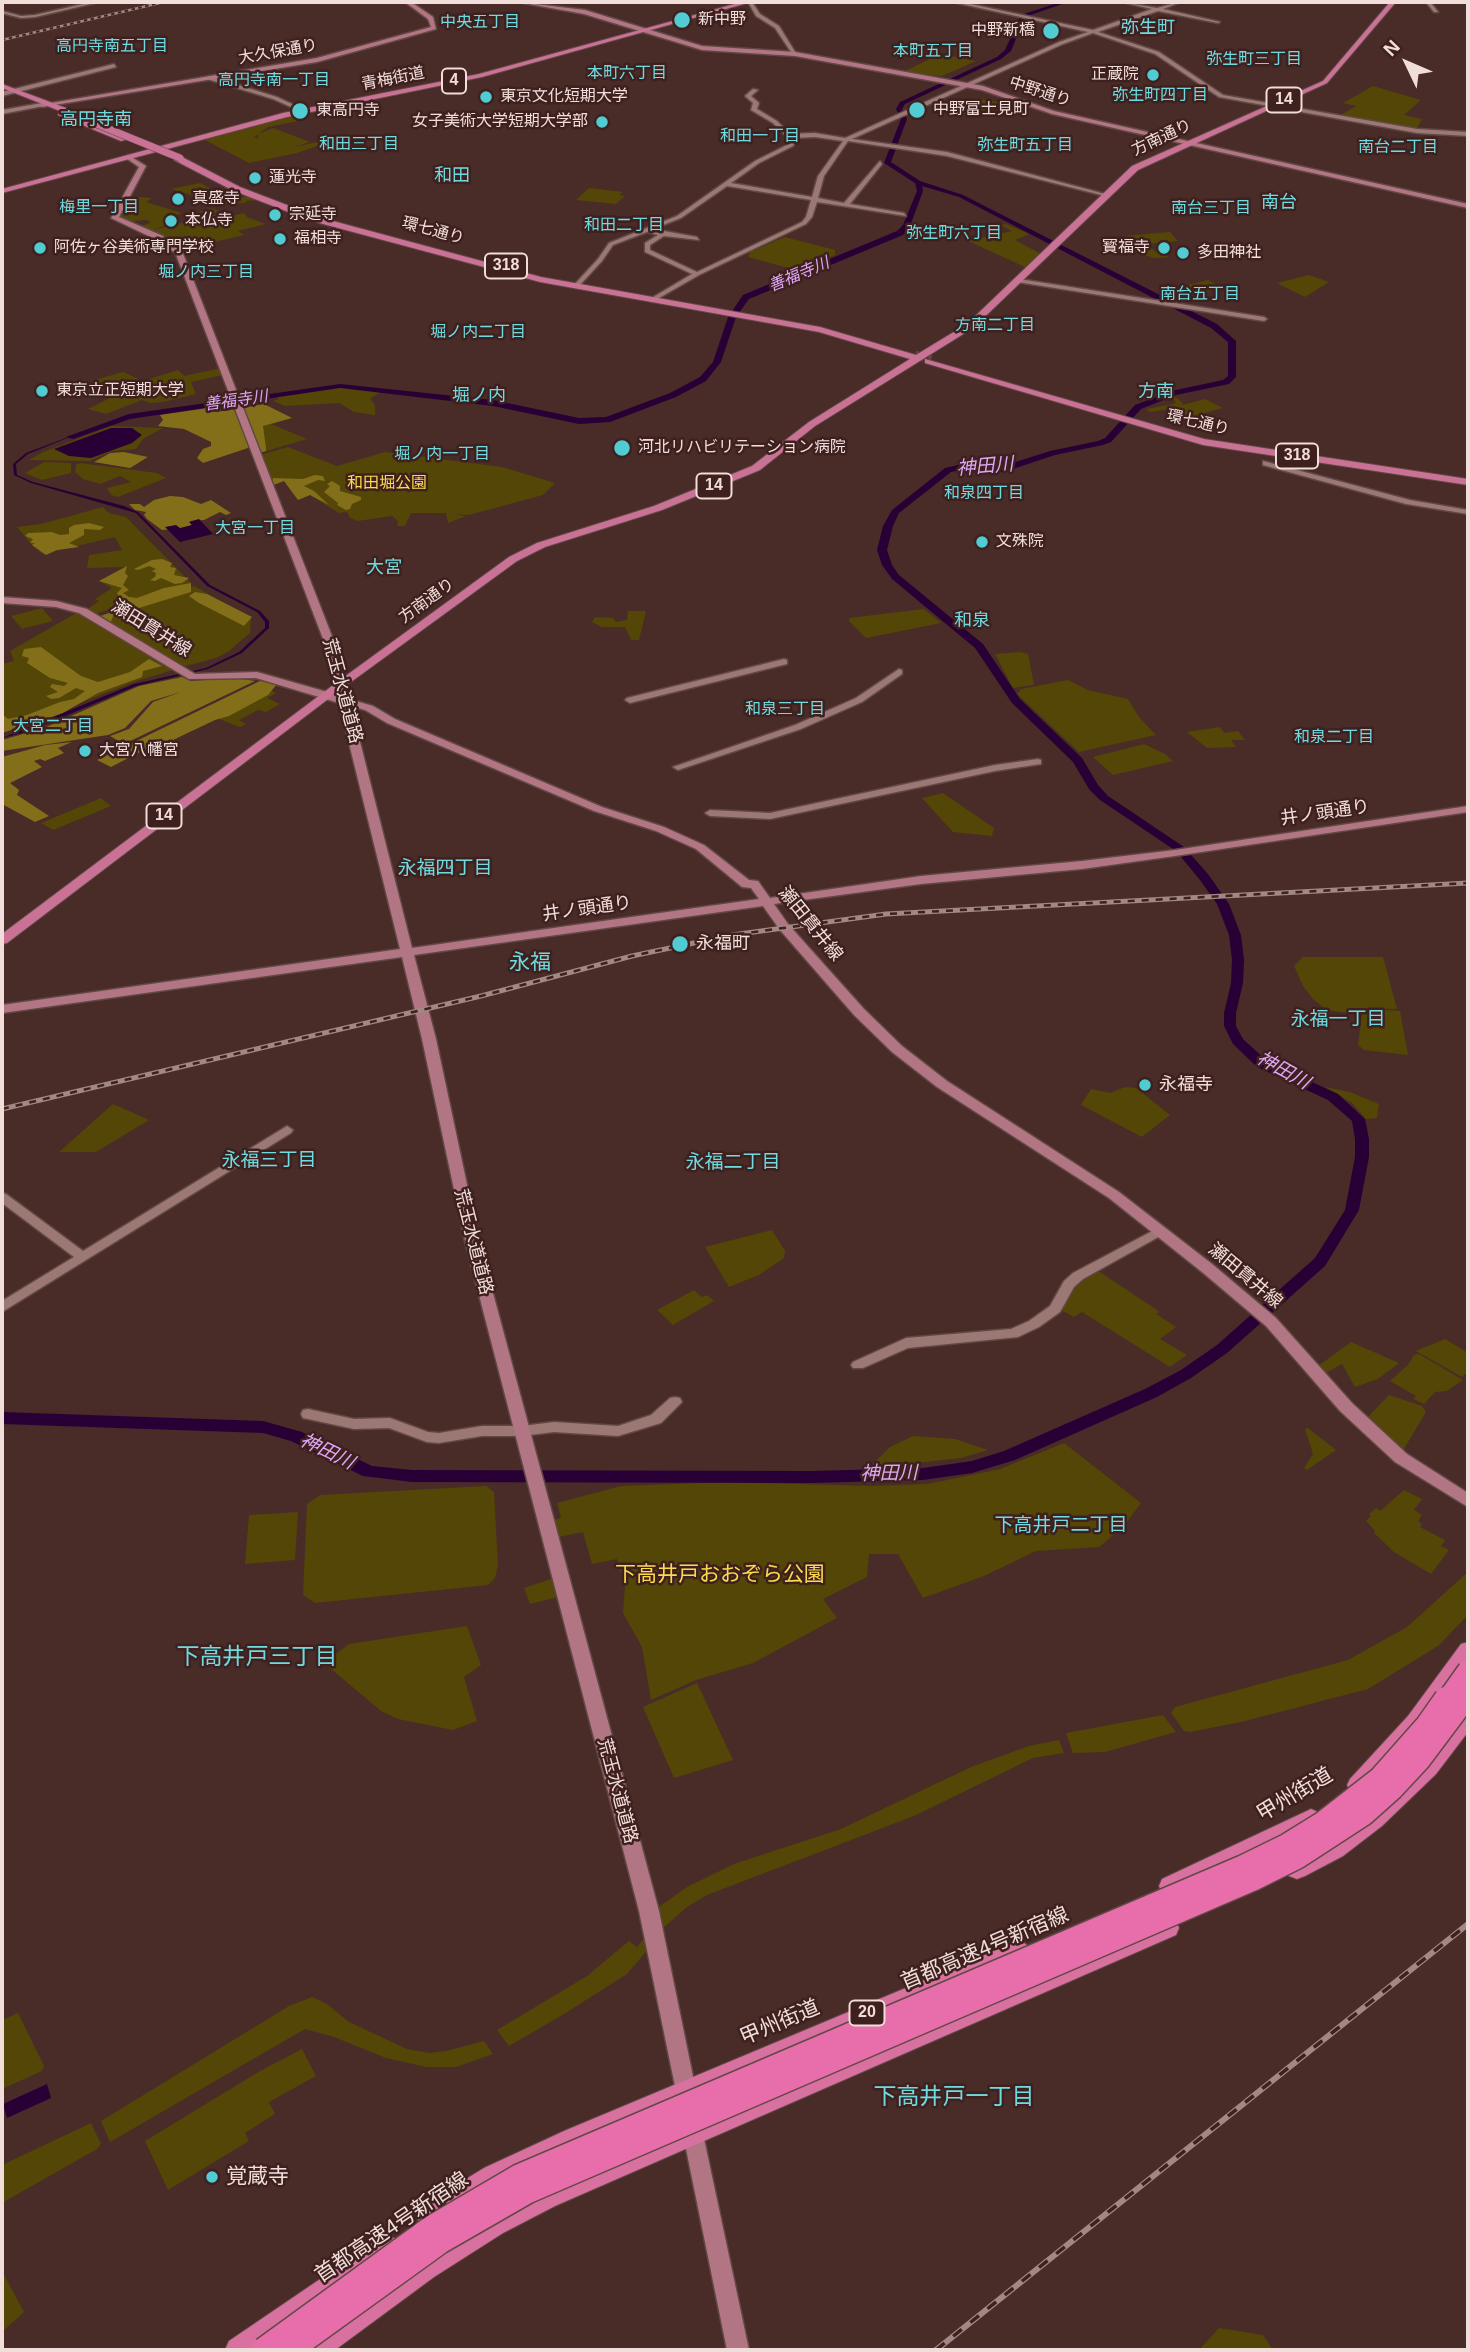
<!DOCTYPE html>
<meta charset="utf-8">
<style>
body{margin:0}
#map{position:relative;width:1470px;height:2352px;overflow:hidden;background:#492b28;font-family:Helvetica,sans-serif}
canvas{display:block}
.frame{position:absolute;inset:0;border:4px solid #f1ddda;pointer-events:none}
.north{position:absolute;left:1372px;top:28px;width:70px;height:70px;-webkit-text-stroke:5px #3e211f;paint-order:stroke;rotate:314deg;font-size:19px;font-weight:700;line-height:28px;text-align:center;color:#f1ddda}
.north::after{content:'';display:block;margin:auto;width:24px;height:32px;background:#f1ddda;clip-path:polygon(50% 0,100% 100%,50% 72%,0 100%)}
</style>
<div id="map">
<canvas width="1470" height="2352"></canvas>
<div class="frame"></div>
<div class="north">N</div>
</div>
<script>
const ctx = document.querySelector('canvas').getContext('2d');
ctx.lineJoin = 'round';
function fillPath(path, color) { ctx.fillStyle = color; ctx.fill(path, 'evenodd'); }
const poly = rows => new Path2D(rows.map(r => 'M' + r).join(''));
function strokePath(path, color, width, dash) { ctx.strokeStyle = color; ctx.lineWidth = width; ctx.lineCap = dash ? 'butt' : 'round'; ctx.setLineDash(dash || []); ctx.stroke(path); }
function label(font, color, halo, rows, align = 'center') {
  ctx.font = font + ' Helvetica,"Noto Sans JP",sans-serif'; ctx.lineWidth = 5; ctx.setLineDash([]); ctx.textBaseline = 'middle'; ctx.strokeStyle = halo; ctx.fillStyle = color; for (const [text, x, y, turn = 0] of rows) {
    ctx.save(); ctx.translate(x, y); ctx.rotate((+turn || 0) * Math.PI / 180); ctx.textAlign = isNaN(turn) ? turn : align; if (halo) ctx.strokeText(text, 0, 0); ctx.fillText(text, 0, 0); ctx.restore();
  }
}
const green = poly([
 [940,54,976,61,942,76,903,72],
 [1373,86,1421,100,1404,115,1422,119,1416,130,1339,116,1356,106,1343,103],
 [975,98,1002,103,985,117,951,112],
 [293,115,304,120,268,127,254,137,258,139,258,134,273,128,310,142,292,148,357,132,297,153,249,163,203,139],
 [200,183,211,189,227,188,220,191,239,198,247,196,258,200,246,201,245,203,222,204,171,189],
 [589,188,623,192,619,195,625,196,616,204,576,200],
 [127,196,152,198,146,202,182,213,163,219,172,223,153,230,196,219,188,215,212,208,219,211,212,214,224,218,244,213,247,217,266,224,238,231,244,235,180,250,138,228,151,222,146,220,123,222,116,215],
 [1006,224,1029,234,1015,240,1041,254,1027,268,968,241,1012,231,1001,225],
 [1170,232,1178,241,1146,244,1158,253,1164,253,1169,257,1154,258,1130,250,1133,248,1131,247,1139,245,1131,244,1124,236],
 [785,237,835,250,835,255,802,268,788,268,748,257,750,252],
 [1309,275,1329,282,1305,297,1277,283],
 [1208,280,1221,287,1196,296,1187,295,1184,298,1168,290],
 [221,368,223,375,191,382,196,394,163,402,151,403,142,400,106,414,88,409,122,392,91,382,98,379,123,372,143,381,178,370,184,376],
 [337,387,380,392,370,399,375,405,375,415,354,412,339,403,285,406,273,401,279,399,275,396],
 [1174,396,1183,403,1182,405,1205,399,1223,408,1186,418,1169,409,1150,412,1146,409,1174,404,1176,402,1170,397],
 [264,404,292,418,271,424,307,439,260,453,243,408],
 [111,426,163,428,143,439,136,449,112,451,90,461,29,460,43,452],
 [288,447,337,466,385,452,502,467,555,483,543,495,469,515,452,514,466,516,448,523,446,513,411,513,405,526,397,526,398,521,392,516,358,521,350,518,347,512,339,513,310,495,298,500,284,481,271,486,260,455],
 [44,462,71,463,71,473,42,480,25,473],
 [80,463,157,473,166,478,118,497,111,495,107,488,131,482,120,476,100,484,83,479,75,472,76,465],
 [103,507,109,513,126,517,191,583,95,614,86,610,99,601,95,599,112,588,99,581,126,567,87,568,89,555,122,550,115,537,43,554,32,545,17,527,41,524],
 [194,586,251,619,250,633,229,651,216,658,182,667,99,616],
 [42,608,53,621,22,629,11,616],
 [924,609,941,623,866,638,849,621,849,618],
 [628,611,646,611,639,640,631,640,625,627,602,627,592,622,595,617,613,618,616,622,627,620],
 [78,612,173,670,137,681,2,733,2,664,14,661,10,651],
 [1020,652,1028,654,1034,685,1013,688,995,654],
 [1068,680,1088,690,1128,699,1139,717,1156,735,1079,752,1017,694,1021,689],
 [277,684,270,690,276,693,267,698,280,704,266,712,258,710,239,720,246,724,240,727,219,719],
 [1220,727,1224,733,1238,731,1245,740,1231,740,1236,747,1207,748,1187,732],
 [1144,744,1165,754,1173,761,1113,775,1093,757],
 [943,793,994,828,992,836,953,832,922,798],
 [101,798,111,806,53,830,41,823],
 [1303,957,1383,957,1397,1009,1361,1008,1400,1011,1408,1055,1364,1050,1358,1045,1362,1015,1327,1010,1313,999,1303,986,1294,966],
 [1125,1087,1136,1088,1170,1115,1142,1137,1081,1105,1091,1089,1110,1093],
 [1325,1087,1350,1092,1379,1104,1377,1118,1366,1119,1352,1103],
 [113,1104,149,1120,96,1152,59,1152],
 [772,1230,785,1251,784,1258,759,1275,729,1287,705,1247],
 [1097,1270,1160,1312,1156,1314,1176,1327,1160,1339,1187,1355,1170,1367,1082,1312,1074,1317,1061,1310,1072,1286],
 [694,1290,702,1297,707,1295,714,1301,673,1325,657,1310],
 [1445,1339,1468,1353,1468,1372,1462,1377,1416,1351],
 [1351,1342,1399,1363,1378,1379,1355,1387,1342,1364,1324,1374,1318,1366],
 [1419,1354,1463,1380,1447,1391,1435,1392,1424,1404,1413,1399,1416,1396,1390,1381,1408,1365,1414,1355],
 [1389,1395,1422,1406,1426,1412,1402,1452,1366,1419],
 [1308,1428,1336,1450,1307,1470,1304,1468,1313,1454,1305,1429],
 [913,1436,955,1439,988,1450,961,1458,907,1464,872,1465,890,1447],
 [1064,1443,1141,1503,1123,1527,1099,1547,1036,1551,984,1576,923,1598,898,1554,869,1554,867,1577,823,1599,837,1618,753,1663,696,1680,651,1700,642,1647,623,1613,625,1585,617,1559,592,1564,583,1532,554,1538,551,1521,561,1518,557,1503,621,1486,728,1482,869,1486,928,1484,1000,1469],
 [486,1486,494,1492,498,1565,495,1578,488,1585,315,1603,303,1595,307,1504,320,1495],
 [1404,1490,1422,1499,1414,1510,1422,1515,1418,1521,1422,1524,1420,1527,1445,1540,1441,1546,1449,1550,1431,1574,1394,1552,1374,1533,1375,1531,1366,1521,1371,1516,1369,1514,1376,1508,1380,1511],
 [298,1512,295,1560,245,1564,249,1515],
 [1468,1572,1468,1615,1438,1646,1368,1689,1241,1722,1190,1732,1184,1731,1171,1713,1175,1707,1348,1660,1407,1627],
 [557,1577,562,1596,530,1604,524,1588],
 [467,1626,481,1665,464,1677,477,1721,453,1730,398,1719,381,1711,324,1663,349,1644],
 [697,1683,733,1760,674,1778,643,1707],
 [1163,1715,1176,1732,1105,1752,1073,1753,1066,1733],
 [1059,1740,1064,1753,1033,1758,914,1816,707,1895,687,1907,661,1930,656,1909,687,1887,734,1864,841,1829,971,1767,1029,1746],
 [647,1935,649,1948,627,1974,564,2014,509,2046,497,2030,587,1976,629,1941,637,1947],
 [312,1997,327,2004,349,2022,407,2049,429,2053,446,2051,484,2041,493,2054,456,2067,426,2067,386,2058,334,2037,305,2029,110,2142,101,2121,289,2006],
 [18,2013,44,2066,42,2071,2,2089,2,2020],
 [302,2049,316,2076,269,2102,275,2114,245,2133,249,2141,168,2190,145,2141,260,2071],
 [91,2123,101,2144,97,2149,2,2203,2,2165],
 [2,2271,24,2312,2,2332],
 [1219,2328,1263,2335,1273,2350,1199,2350]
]);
const forest = poly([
 [264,404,292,418,263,426,266,448,266,451,259,453,243,408],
 [208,408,216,412,236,409,251,447,203,463,197,458,203,449,211,446,211,442,184,429,158,426,163,420,160,415],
 [124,452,148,457,130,468,94,462,110,453],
 [315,475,323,476,325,481,318,480,304,486,314,491,329,505,310,495,298,500,284,481,271,486,273,478,303,479],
 [332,481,340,486,340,491,361,497,361,500,352,504,350,509,346,510,337,505,338,503,324,492,330,486,327,484],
 [170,496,183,497,201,504,211,500,231,513,226,515,220,512,204,520,190,521,192,525,185,528,162,530,147,519,144,515,146,512,135,510,129,504,140,504,144,507,154,500],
 [89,523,104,527,100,530,84,529,84,535,69,543,79,547,57,550,46,555,32,545,35,543,30,543,33,539,25,536,28,533,52,532,60,535,69,534,69,528,74,525],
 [162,559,172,563,170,567,176,568,174,575,189,578,182,583,175,584,161,578,155,581,150,580,155,577,156,573,152,571,156,569,149,566,138,570,134,569,152,560],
 [127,566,125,573,128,576,123,585,129,590,123,593,129,597,137,598,164,588,191,583,191,592,113,616,111,622,101,616,112,612,120,605,121,600,117,593,122,588,99,581],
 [195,592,207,594,252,617,244,626,199,603,189,596],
 [41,647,81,676,98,682,130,672,149,659,162,666,143,671,142,677,98,693,61,714,2,733,2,714,8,719,27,715,60,702,74,699,85,691,76,688,59,698,51,699,46,696,58,692,50,687,52,684,64,686,68,683,50,678,27,663,29,658,22,656,24,649],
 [182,677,191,681,236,678,255,681,124,744,110,736,129,729,153,702,181,692,151,701,125,728,108,735,2,751,2,740,44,728,139,686],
 [260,681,277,684,268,695,229,716,215,720,154,749,144,750,111,767,97,760],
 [72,742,58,748,64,753,45,761,40,759,34,761,42,767,10,783,19,790,17,795,49,816,35,822,2,804,2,757,45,745]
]);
const water = poly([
 [111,428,132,428,142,435,132,443,91,458,69,456,54,449],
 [87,430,28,454,16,464,17,475,33,482,124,506,138,512,210,585,260,611,269,621,269,628,242,653,208,669,136,686,30,731,2,738,134,684,206,668,239,652,265,628,265,622,257,612,207,586,136,513,31,483,14,475,13,464,26,453],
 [199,519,213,534,180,542,165,527,176,525,180,528,192,525,189,522],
 [47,2084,51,2098,7,2118,3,2104]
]);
const river = poly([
 [1060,2,1068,2,1025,17,1011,51,1001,59,905,104,902,109,907,119,891,162,920,181,963,195,1217,324,1236,341,1236,377,1229,384,1176,395,1141,409,1111,442,1103,445,1055,455,1004,472,962,470,951,472,899,513,893,526,887,550,892,565,899,575,983,644,1020,699,1082,758,1098,785,1108,796,1184,847,1208,874,1229,904,1241,935,1244,960,1243,983,1236,1013,1236,1026,1243,1039,1267,1061,1338,1094,1365,1119,1369,1139,1369,1157,1359,1210,1325,1266,1227,1353,1191,1378,1157,1397,1015,1460,972,1473,923,1480,811,1483,412,1482,363,1476,291,1441,263,1433,2,1424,2,1412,263,1421,302,1432,372,1466,412,1470,811,1471,923,1468,972,1461,1004,1451,1145,1389,1181,1370,1217,1345,1315,1258,1345,1210,1355,1157,1355,1139,1352,1121,1328,1100,1257,1067,1233,1044,1224,1026,1224,1013,1231,983,1232,960,1229,935,1217,904,1200,880,1176,851,1100,800,1089,789,1073,762,1012,703,975,648,892,579,882,565,877,550,883,526,892,510,945,468,962,464,1003,466,1050,451,1098,441,1105,438,1135,405,1171,391,1223,380,1228,376,1228,342,1211,328,959,197,922,186,923,191,910,226,903,235,749,299,736,317,721,362,706,381,676,397,610,422,579,424,493,406,340,388,130,419,73,439,66,437,129,414,340,384,493,400,579,418,606,417,670,393,700,377,713,362,728,317,743,295,897,231,903,225,917,191,915,183,884,163,901,119,896,109,900,102,997,57,1005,50,1021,15,1060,2]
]);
const primaryTunnel = poly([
 [915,355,931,360]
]);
const tertiary = poly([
 [92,2,99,2,35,17,21,18,2,13,2,11,21,16,35,15,92,2],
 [748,2,752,2,760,14,779,26,797,55,793,55,775,28,756,16,748,2],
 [953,2,961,2,1093,30,1152,9,1122,2,1157,8,1180,2,1163,9,1220,22,1218,23,1158,11,1098,32,1159,52,1223,95,1417,129,1468,132,1468,136,1417,133,1219,97,1155,54,1093,33,1063,44,852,139,947,152,1109,195,1109,197,947,156,848,141,824,176,818,198,844,203,880,161,882,164,850,204,904,213,906,216,817,202,812,217,806,224,699,275,652,302,650,301,650,299,692,274,645,252,645,243,658,235,647,232,613,245,602,261,578,287,574,287,574,285,598,259,609,243,677,216,755,161,789,144,790,140,773,123,751,110,753,103,745,96,753,89,758,90,751,96,759,103,757,109,777,121,790,134,815,133,845,138,1059,42,1088,32,953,2],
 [815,137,843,141,818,176,812,197,731,183,759,163,793,146,796,140,794,138,815,137],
 [727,186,811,200,806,217,802,222,697,272,650,250,650,245,664,236,699,240,697,237,653,229,681,218,727,186],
 [1426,2,1430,2,1438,12,1434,12,1426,2],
 [114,64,116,67,2,96,2,92,114,64],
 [209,76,277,97,307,111,302,112,273,99,207,79,209,76],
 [42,103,44,106,2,114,2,110,42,103],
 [1019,279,1264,317,1267,319,1264,321,1017,282,1017,280,1019,279],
 [1263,461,1410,500,1468,510,1468,514,1406,504,1263,465,1263,461],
 [784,659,787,660,787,664,630,703,625,700,627,698,784,659],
 [899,669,902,670,902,674,862,702,801,729,678,770,673,767,795,725,856,698,899,669],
 [1038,759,1041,760,1041,764,995,771,770,819,710,816,705,813,710,810,770,813,995,765,1038,759],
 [287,1126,293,1130,291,1133,2,1312,2,1301,74,1257,2,1203,2,1193,6,1194,83,1251,287,1126],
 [1158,1228,1162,1229,1164,1232,1162,1235,1083,1279,1074,1287,1060,1312,1039,1327,1018,1337,908,1348,863,1368,853,1368,851,1365,853,1362,906,1338,1011,1329,1029,1321,1050,1306,1064,1281,1073,1273,1158,1228],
 [675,1397,680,1398,682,1402,661,1423,618,1436,554,1432,522,1436,482,1436,439,1443,427,1442,389,1428,354,1429,308,1419,303,1418,301,1414,303,1410,308,1409,354,1419,390,1418,428,1432,439,1433,482,1426,522,1426,554,1422,618,1426,651,1415,670,1398,675,1397]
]);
const secondary = poly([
 [405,2,411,2,433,17,436,29,317,62,42,107,39,105,317,58,431,27,428,19,405,2],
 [518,2,585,10,702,46,795,52,983,86,1054,111,1468,204,1468,208,1052,114,982,90,795,56,702,50,584,14,518,2],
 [128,155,146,166,119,217,163,236,168,243,182,251,335,644,349,699,373,706,395,719,602,807,664,827,704,845,749,880,758,881,770,898,921,876,1082,861,1175,850,1468,806,1468,812,1175,856,1082,869,921,884,774,904,788,924,864,1009,902,1046,947,1081,1119,1192,1212,1264,1276,1318,1352,1403,1407,1454,1468,1493,1468,1507,1395,1462,1340,1411,1266,1326,1202,1272,1109,1198,937,1087,892,1052,854,1015,780,930,763,906,414,955,436,1039,479,1241,659,1911,696,2091,693,2098,686,2101,679,2098,676,2091,639,1911,465,1241,422,1039,402,957,2,1013,2,1005,400,949,339,703,256,678,189,679,79,613,56,607,2,603,2,597,56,601,87,609,195,674,257,672,338,695,325,644,175,252,162,247,157,240,111,218,139,167,126,158,128,155],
 [351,706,365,710,387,723,594,811,656,831,696,849,742,887,751,888,759,899,412,948,351,706],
 [693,2124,700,2127,703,2134,749,2350,727,2350,683,2134,686,2127,693,2124]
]);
const primary = poly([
 [742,2,751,2,482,77,287,117,2,193,2,189,283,113,479,74,742,2],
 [1390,2,1396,2,1327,83,1138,170,973,328,815,426,760,470,662,510,545,547,517,561,344,687,7,943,2,944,2,934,336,683,509,557,537,543,654,506,752,466,809,422,910,359,819,332,540,282,312,221,234,191,174,160,174,156,180,156,240,187,318,217,541,277,820,327,916,355,967,324,1132,166,1323,81,1390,2],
 [2,84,74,111,72,115,128,139,121,141,58,115,60,111,2,88,2,84],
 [925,359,1204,439,1468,479,1468,485,1203,445,925,363,925,359]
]);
const trunk = poly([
 [1468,1642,1468,1665,1422,1728,1364,1791,1357,1794,1350,1791,1347,1785,1350,1779,1408,1716,1461,1644,1468,1642],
 [1468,1709,1468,1732,1436,1774,1382,1826,1343,1856,1305,1876,1297,1879,1289,1876,1286,1869,1289,1862,1327,1842,1368,1814,1422,1762,1461,1711,1468,1709],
 [1311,1809,1318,1812,1321,1818,1318,1824,1278,1847,1178,1893,1170,1896,1162,1893,1159,1886,1162,1879,1311,1809],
 [1168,1918,1176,1921,1179,1928,1176,1935,555,2206,503,2233,434,2277,335,2350,301,2350,305,2341,416,2259,485,2215,537,2188,1168,1918],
 [1018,1941,1026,1944,1029,1951,1026,1958,580,2147,500,2184,438,2225,429,2228,420,2225,417,2216,420,2207,484,2168,564,2131,1018,1941],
 [385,2235,394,2238,397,2247,394,2256,259,2350,225,2350,229,2341,385,2235]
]);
const railFar2 = poly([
 [2,40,164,2]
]);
const railFar1 = poly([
 [2,1109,481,996,632,956,732,935,886,914,1468,883]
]);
const rail = poly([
 [936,2350,1468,1924]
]);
const primaryBridge = poly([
 [94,123,180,158]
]);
const motorwayBridgeFar1 = poly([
 [1446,1701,1468,1670],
 [1461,1701,1468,1692]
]);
const motorwayBridge = poly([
 [264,2350,432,2228,519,2177,1243,1868,1288,1846,1322,1825,1381,1779,1428,1726,1447,1699],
 [289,2350,440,2241,527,2191,1253,1878,1297,1856,1363,1813,1391,1788,1418,1759,1463,1699]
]);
const markers = [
 [682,20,9,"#51ccd2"],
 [1051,31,9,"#51ccd2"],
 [1153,75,7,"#51ccd2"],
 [486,97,7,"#51ccd2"],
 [917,110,9,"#51ccd2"],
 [300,111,9,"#51ccd2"],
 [602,122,7,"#51ccd2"],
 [255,178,7,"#51ccd2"],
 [178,199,7,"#51ccd2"],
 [275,215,7,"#51ccd2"],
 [171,221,7,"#51ccd2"],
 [280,239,7,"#51ccd2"],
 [40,248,7,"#51ccd2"],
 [1164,248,7,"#51ccd2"],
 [1183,253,7,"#51ccd2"],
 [42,391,7,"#51ccd2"],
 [622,448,9,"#51ccd2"],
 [982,542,7,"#51ccd2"],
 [85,751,7,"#51ccd2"],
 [680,944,9,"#51ccd2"],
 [1145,1085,7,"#51ccd2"],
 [212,2177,7,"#51ccd2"]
];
const farPoinames = [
 ["新中野",698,20],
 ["中野新橋",1035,31,"right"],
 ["正蔵院",1139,75,"right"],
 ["東京文化短期大学",500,97],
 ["中野富士見町",933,110],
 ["東高円寺",316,111],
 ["女子美術大学短期大学部",588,122,"right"],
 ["蓮光寺",269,178],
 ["真盛寺",192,199],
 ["宗延寺",289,215],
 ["本仏寺",185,221],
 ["福相寺",294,239],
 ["阿佐ヶ谷美術専門学校",54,248],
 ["寳福寺",1150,248,"right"],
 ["多田神社",1197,253],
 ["東京立正短期大学",56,391],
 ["河北リハビリテーション病院",638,448],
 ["文殊院",996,542],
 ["大宮八幡宮",99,751]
];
const farNeighbourhoodnames = [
 ["中央五丁目",480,23],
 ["高円寺南五丁目",112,47],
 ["本町五丁目",933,52],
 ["弥生町三丁目",1254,60],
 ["本町六丁目",627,74],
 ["高円寺南一丁目",274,81],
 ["弥生町四丁目",1160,96],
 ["和田一丁目",760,137],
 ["和田三丁目",359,145],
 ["弥生町五丁目",1025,146],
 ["南台二丁目",1398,148],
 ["梅里一丁目",99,208],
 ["南台三丁目",1211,209],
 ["和田二丁目",624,226],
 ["弥生町六丁目",954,234],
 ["堀ノ内三丁目",206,273],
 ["南台五丁目",1200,295],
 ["方南二丁目",995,326],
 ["堀ノ内二丁目",478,333],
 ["堀ノ内一丁目",442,455],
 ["和泉四丁目",984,494],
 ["大宮一丁目",255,529],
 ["和泉三丁目",785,710],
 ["大宮二丁目",53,727],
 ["和泉二丁目",1334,738]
];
const farStreetnames = [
 ["大久保通り",278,52,-10],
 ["青梅街道",393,79,-11],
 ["中野通り",1040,92,18],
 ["方南通り",1162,138,-25],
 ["環七通り",433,231,15],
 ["環七通り",1198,423,13],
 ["方南通り",427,601,-36]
];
const shields = [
 [454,81,24],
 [1284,100,35],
 [506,266,42],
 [1297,456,42],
 [714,486,35],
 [164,816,35],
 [867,2013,35]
];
const shieldNames = [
 ["4",454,81],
 ["14",1284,100],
 ["318",506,266],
 ["318",1297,456],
 ["14",714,486],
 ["14",164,816],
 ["20",867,2013]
];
const farWaternames = [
 ["善福寺川",799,275,-23],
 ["善福寺川",236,401,-8]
];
const farParknames = [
 ["和田堀公園",387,484]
];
const farQuarternames = [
 ["弥生町",1148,28],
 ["高円寺南",96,120],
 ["和田",452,176],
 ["南台",1279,203],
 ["方南",1156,392],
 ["堀ノ内",479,396],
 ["大宮",384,568],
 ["和泉",972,621]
];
const streetNames = [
 ["瀬田貫井線",151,629,32],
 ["荒玉水道道路",342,691,75],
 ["井ノ頭通り",1325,813,-8],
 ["井ノ頭通り",587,909,-8],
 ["瀬田貫井線",810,924,51],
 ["荒玉水道道路",473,1242,76],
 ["瀬田貫井線",1245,1276,40],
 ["荒玉水道道路",617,1791,75]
];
const poiNames = [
 ["永福町",696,944],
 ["永福寺",1159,1085]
];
const waterNames = [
 ["神田川",985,467,-5],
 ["神田川",1283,1071,29],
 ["神田川",327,1452,26],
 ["神田川",889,1474,-1]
];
const neighbourhoodNames = [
 ["永福四丁目",445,869],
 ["永福一丁目",1338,1020],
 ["永福三丁目",269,1161],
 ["永福二丁目",733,1163],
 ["下高井戸二丁目",1061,1526]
];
const quarterNames = [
 ["永福",530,963]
];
const nearParknames = [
 ["下高井戸おおぞら公園",720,1575]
];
const nearStreetnames = [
 ["甲州街道",1295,1795,-31],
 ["首都高速4号新宿線",985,1949,-23],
 ["甲州街道",780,2023,-23],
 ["首都高速4号新宿線",392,2228,-34]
];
const nearPoinames = [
 ["覚蔵寺",226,2177]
];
const nearNeighbourhoodnames = [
 ["下高井戸三丁目",257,1658],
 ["下高井戸一丁目",954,2098]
];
fillPath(green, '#544606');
fillPath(forest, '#836f1a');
fillPath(water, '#290036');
fillPath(river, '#290036');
strokePath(primaryTunnel, '#624643', 9, [9, 4.5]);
strokePath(tertiary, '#614845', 3);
strokePath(secondary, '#614845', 3);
strokePath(primary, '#614845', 2);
strokePath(trunk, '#614845', 2);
fillPath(tertiary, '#9b7874');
fillPath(secondary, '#b27584');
fillPath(primary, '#c97295');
fillPath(trunk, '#d870a0');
strokePath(railFar2, '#a18885', 2.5);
strokePath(railFar1, '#a18885', 5);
strokePath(rail, '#a18885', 6);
strokePath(railFar2, '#3e211f', 2, [3.5]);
strokePath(railFar1, '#3e211f', 2.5, [7]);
strokePath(rail, '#3e211f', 3.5, [11]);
strokePath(primaryBridge, '#614845', 8, []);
strokePath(motorwayBridgeFar1, '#614845', 23, []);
strokePath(motorwayBridge, '#614845', 28, []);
strokePath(primaryBridge, '#c97295', 7);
strokePath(motorwayBridgeFar1, '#e76eab', 20);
strokePath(motorwayBridge, '#e76eab', 25);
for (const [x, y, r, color] of markers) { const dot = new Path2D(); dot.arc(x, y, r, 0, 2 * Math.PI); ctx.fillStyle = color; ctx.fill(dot); strokePath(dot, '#3e211f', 2.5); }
label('16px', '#f1ddda', '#3e211f', farPoinames, 'left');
label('16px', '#6fdbe0', '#3e211f', farNeighbourhoodnames);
label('16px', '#f1ddda', '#3e211f', farStreetnames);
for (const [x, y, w] of shields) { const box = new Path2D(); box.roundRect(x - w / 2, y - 12.5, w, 25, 5); ctx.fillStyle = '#3e211f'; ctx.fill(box); strokePath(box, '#f1ddda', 2); }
label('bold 16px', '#f1ddda', null, shieldNames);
label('italic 16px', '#e0a6f7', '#3e211f', farWaternames);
label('16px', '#fbda4d', '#3e211f', farParknames);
label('18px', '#6fdbe0', '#3e211f', farQuarternames);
label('18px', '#f1ddda', '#3e211f', streetNames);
label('18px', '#f1ddda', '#3e211f', poiNames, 'left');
label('italic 19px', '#e0a6f7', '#3e211f', waterNames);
label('19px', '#6fdbe0', '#3e211f', neighbourhoodNames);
label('21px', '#6fdbe0', '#3e211f', quarterNames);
label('21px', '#fbda4d', '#3e211f', nearParknames);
label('21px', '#f1ddda', '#3e211f', nearStreetnames);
label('21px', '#f1ddda', '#3e211f', nearPoinames, 'left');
label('23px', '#6fdbe0', '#3e211f', nearNeighbourhoodnames);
</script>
